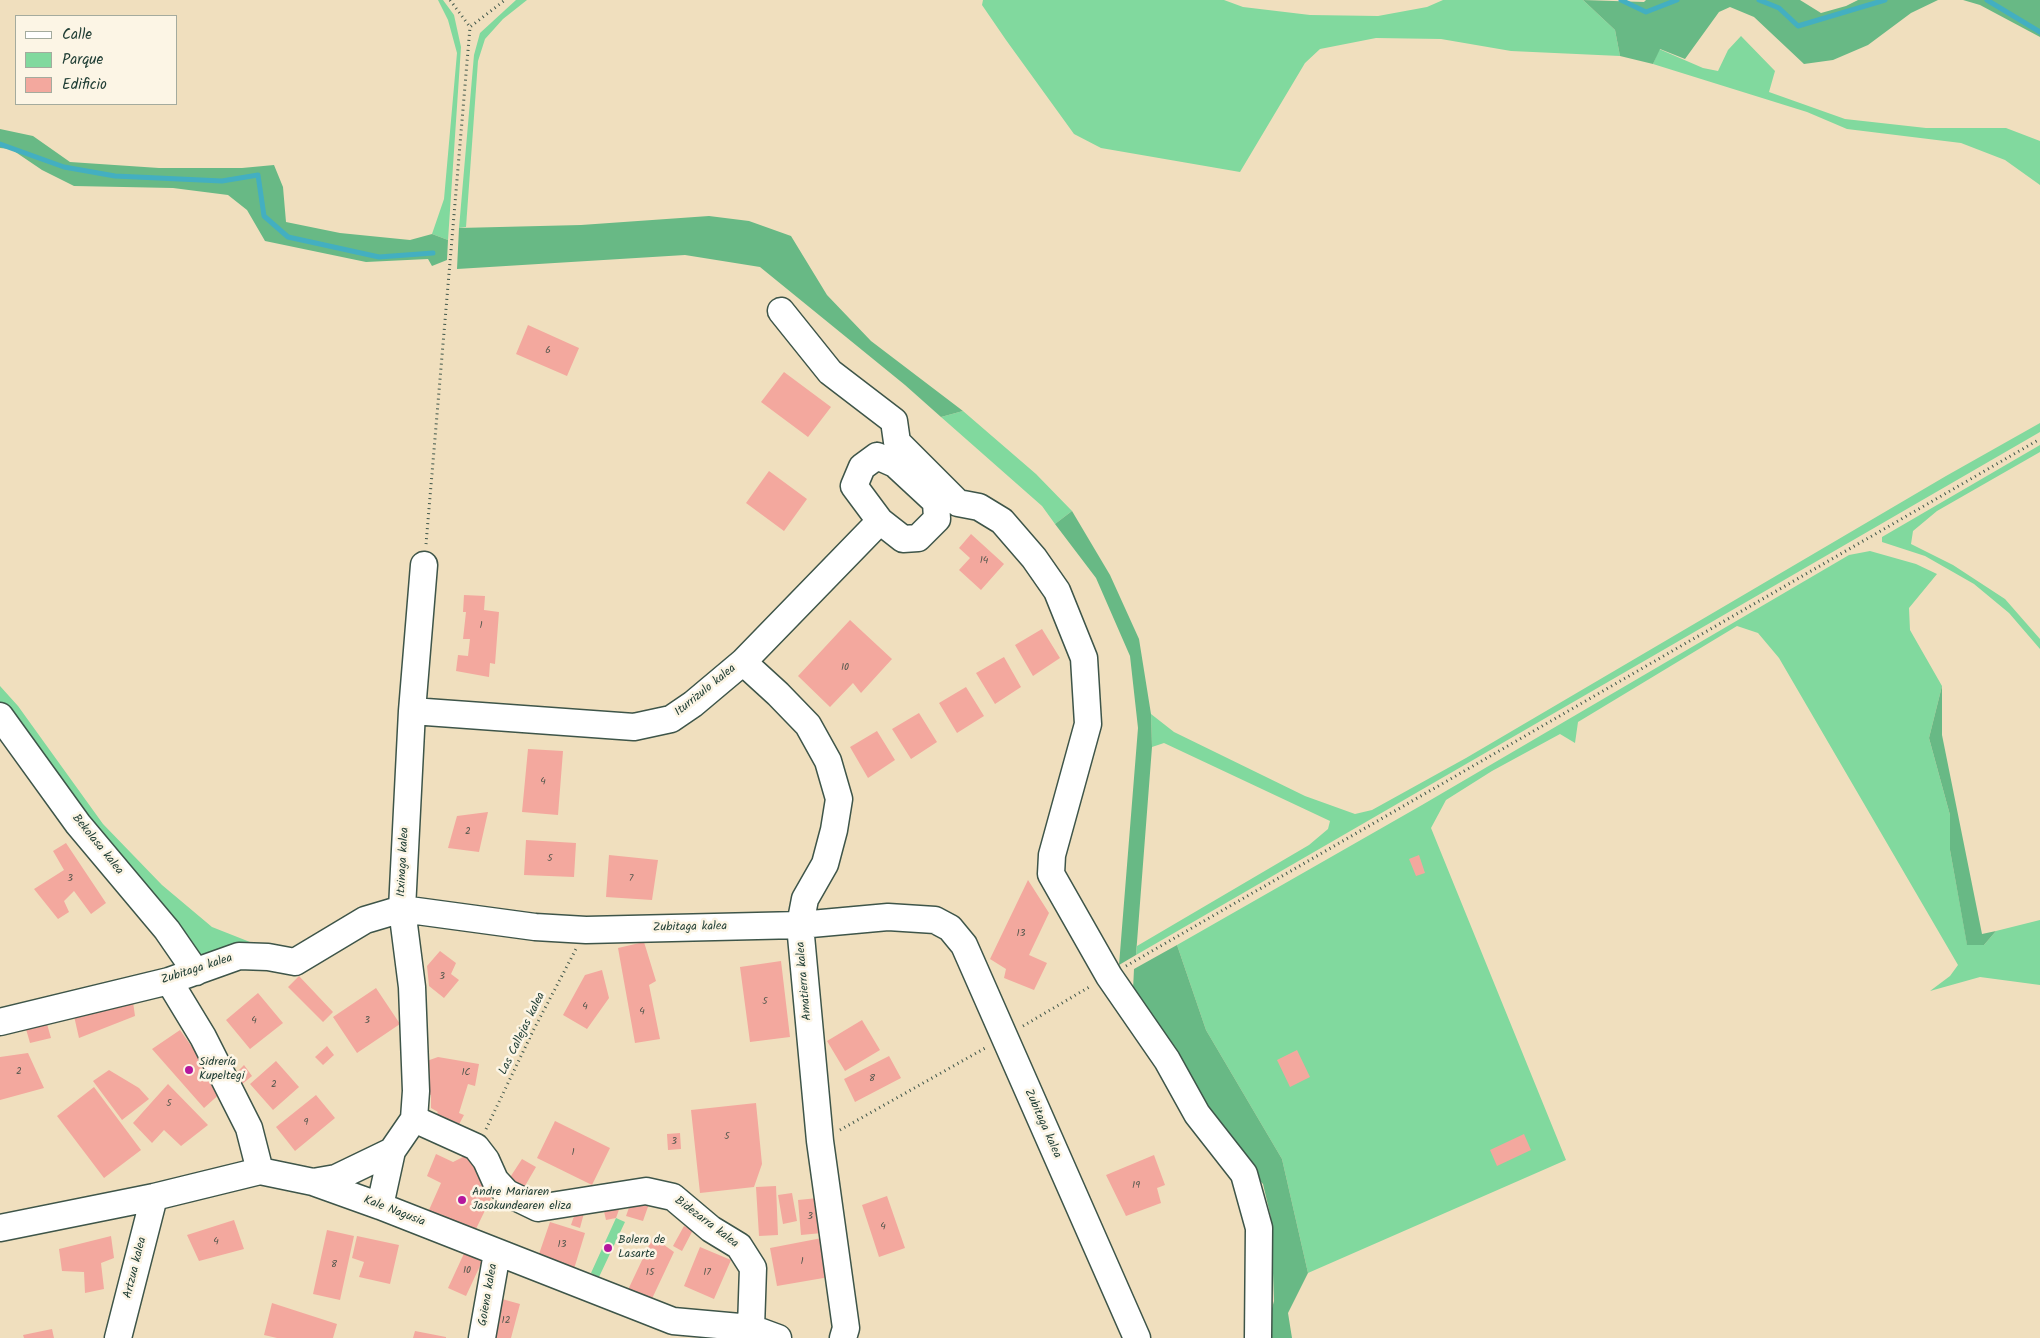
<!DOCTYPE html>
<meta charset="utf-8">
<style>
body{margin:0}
#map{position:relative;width:2040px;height:1338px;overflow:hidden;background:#f0dfbe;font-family:Kalam,sans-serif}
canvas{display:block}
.legend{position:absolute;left:15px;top:15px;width:162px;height:90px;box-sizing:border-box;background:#fcf5e5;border:1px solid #a4ab9e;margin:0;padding:6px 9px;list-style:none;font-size:15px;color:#1f3d34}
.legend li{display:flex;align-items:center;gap:10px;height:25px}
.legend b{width:25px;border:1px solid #a4ab9e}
</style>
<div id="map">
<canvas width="2040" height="1338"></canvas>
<ul class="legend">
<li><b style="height:6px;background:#fff"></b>Calle</li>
<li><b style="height:14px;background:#81d99e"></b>Parque</li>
<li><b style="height:14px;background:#f3a89e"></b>Edificio</li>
</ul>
</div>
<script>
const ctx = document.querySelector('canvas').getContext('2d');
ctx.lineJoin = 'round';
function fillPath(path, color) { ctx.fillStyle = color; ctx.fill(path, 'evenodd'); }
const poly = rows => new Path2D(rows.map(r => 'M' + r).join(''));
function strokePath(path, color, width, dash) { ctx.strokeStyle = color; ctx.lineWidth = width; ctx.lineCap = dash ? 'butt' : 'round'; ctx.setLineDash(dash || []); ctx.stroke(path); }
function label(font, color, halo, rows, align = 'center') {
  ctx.font = font + ' Kalam,sans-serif'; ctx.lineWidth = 5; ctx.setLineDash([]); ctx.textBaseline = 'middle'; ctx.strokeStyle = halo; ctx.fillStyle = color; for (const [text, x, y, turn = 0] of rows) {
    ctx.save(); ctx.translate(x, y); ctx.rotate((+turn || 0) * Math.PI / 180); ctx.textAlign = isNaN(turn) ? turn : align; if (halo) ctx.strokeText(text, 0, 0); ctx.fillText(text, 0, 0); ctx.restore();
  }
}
const green = poly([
 [438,0,443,0,454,15,461,47,448,240,432,234,444,199,457,53,448,20],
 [516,0,527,0,503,19,485,39,478,61,466,227,459,228,474,55,480,33],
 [983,0,1224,0,1243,7,1310,15,1378,16,1427,7,1443,0,1583,0,1615,30,1620,56,1511,51,1441,39,1376,38,1320,49,1305,63,1240,172,1101,148,1074,134,1006,40,982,5],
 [1741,36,1775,71,1769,92,1845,119,1926,128,2006,128,2040,141,2040,185,2005,160,1961,143,1847,129,1807,112,1653,64,1659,49,1703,68,1718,71,1728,50],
 [963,411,1036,474,1072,511,1055,524,1042,506,941,417],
 [2040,423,2040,432,1136,955,1137,946,1309,845,1328,829,1330,821,1164,743,1152,747,1151,714,1174,732,1305,796,1355,814,1372,810,1466,758,1946,476],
 [2040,445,2040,452,1937,511,1913,531,1911,544,1953,565,2005,599,2040,639,2040,649,2009,613,1974,584,1925,556,1882,542,1882,537],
 [1870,551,1916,564,1937,574,1909,608,1910,630,1942,686,1929,738,1950,815,1950,850,1967,944,1984,945,1996,931,2040,920,2040,985,1980,977,1930,991,1950,976,1958,965,1779,658,1758,633,1737,626,1578,722,1575,743,1560,734,1492,771,1446,800,1431,828,1566,1160,1308,1273,1282,1159,1206,1030,1177,945,1422,805,1849,555],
 [0,686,18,706,103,824,162,885,212,927,250,942,209,954,196,955,0,708],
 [616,1218,625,1222,599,1277,591,1273]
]);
const forest = poly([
 [1583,0,1644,2,1646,0,1800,0,1821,13,1846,6,1858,0,1938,0,1911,13,1868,45,1833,60,1804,64,1754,17,1730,7,1719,12,1685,59,1660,49,1653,64,1620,56,1615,30],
 [1963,0,2040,0,2040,37,1980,5],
 [0,129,33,136,70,162,159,168,242,168,274,165,283,187,286,222,340,233,410,240,432,234,448,240,447,260,432,266,428,259,366,262,265,241,247,210,228,195,173,188,74,186,42,170,11,149,0,148],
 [709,216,749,221,791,236,827,295,871,341,963,411,941,417,905,385,760,267,685,255,457,269,459,228,581,225],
 [1072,511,1110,575,1139,639,1151,714,1152,747,1136,955,1119,965,1138,728,1130,656,1096,578,1055,524],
 [1942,686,1942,735,1982,934,1996,931,1984,945,1967,945,1950,850,1950,815,1929,738],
 [1177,945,1206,1030,1282,1159,1308,1273,1288,1313,1292,1338,1264,1338,1274,1301,1271,1218,1263,1184,1229,1148,1133,990,1134,969]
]);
const stream = poly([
 [1621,0,1646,12,1677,0],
 [1759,0,1779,8,1798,26,1885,0],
 [1987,0,2040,32],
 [0,144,64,167,115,176,222,181,258,175,264,216,288,237,379,257,433,253]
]);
const building = poly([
 [528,325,579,348,567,376,516,354],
 [784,372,831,407,808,437,761,402],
 [769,471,807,499,784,531,746,503],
 [971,534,1004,564,981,590,959,570,970,558,959,548],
 [464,595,485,596,484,610,499,612,495,664,490,663,489,677,456,671,458,655,468,656,470,639,463,639,466,612,463,612],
 [850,620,892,659,861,693,853,683,830,707,798,676],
 [1042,629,1060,658,1033,676,1015,645],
 [1004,657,1021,687,995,704,976,673],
 [966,687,984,716,957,733,939,703],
 [919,713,937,742,911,759,892,729],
 [877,731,895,760,868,778,850,747],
 [528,749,563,751,558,815,522,812],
 [488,812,479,852,448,848,457,816],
 [526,840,576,843,574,877,524,875],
 [66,843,106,903,91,914,74,891,64,901,69,912,58,919,34,889,64,870,53,851],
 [609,855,658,860,652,900,606,897],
 [1419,855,1425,873,1416,876,1409,859],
 [1028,880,1049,913,1029,955,1047,963,1034,990,1004,978,1006,969,990,959],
 [644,942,656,981,649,985,660,1039,635,1043,618,948],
 [440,951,456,963,451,974,459,980,444,998,429,986,427,966],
 [781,961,790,1037,750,1042,740,967],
 [602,970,609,998,587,1029,563,1015,585,975],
 [299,976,333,1012,323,1022,288,987],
 [376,988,400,1024,357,1053,333,1017],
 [258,993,283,1023,250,1049,226,1020],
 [133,1002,135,1016,79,1038,74,1016],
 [862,1020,880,1050,845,1071,827,1041],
 [47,1024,51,1038,30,1043,26,1029],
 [180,1030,223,1091,204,1108,152,1049],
 [327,1046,334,1055,323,1065,315,1057],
 [1297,1050,1310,1077,1290,1087,1277,1060],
 [28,1053,44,1088,0,1100,0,1057],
 [889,1056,901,1078,855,1102,844,1079],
 [438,1057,479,1064,475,1086,468,1084,459,1113,464,1115,456,1130,435,1117,438,1112,431,1108,431,1095,424,1093,421,1063],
 [276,1061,299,1087,273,1110,250,1084],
 [244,1065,252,1076,241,1085,235,1074],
 [109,1070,139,1088,149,1099,122,1120,93,1081],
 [168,1084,208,1125,181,1146,164,1130,152,1143,133,1123],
 [94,1087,141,1150,104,1178,57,1116],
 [316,1095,335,1118,295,1151,276,1127],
 [756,1103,762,1164,754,1187,700,1193,691,1110],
 [555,1121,610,1148,592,1185,537,1158],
 [680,1133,681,1149,668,1150,667,1134],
 [1524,1134,1531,1150,1497,1166,1490,1150],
 [436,1154,453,1162,465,1156,477,1162,481,1183,495,1190,473,1235,433,1219,429,1210,441,1183,427,1176],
 [1154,1155,1165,1185,1157,1188,1161,1203,1126,1216,1106,1175],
 [522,1159,536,1167,522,1191,507,1182],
 [776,1186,778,1235,759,1236,756,1187],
 [792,1193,797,1221,783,1224,778,1195],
 [887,1196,905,1248,879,1257,862,1205],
 [651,1198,643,1221,626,1216,631,1202],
 [818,1198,822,1233,801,1235,798,1200],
 [621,1204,616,1218,606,1220,603,1207],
 [584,1213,580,1228,571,1225,574,1216],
 [234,1220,244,1249,199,1261,187,1235],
 [550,1222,585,1233,574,1269,538,1257],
 [684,1226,693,1230,682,1251,673,1246],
 [327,1230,354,1236,340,1300,313,1294],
 [111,1236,114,1258,101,1263,104,1289,85,1293,84,1272,62,1271,59,1249],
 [357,1236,399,1245,390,1284,359,1277,364,1262,352,1258],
 [653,1237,674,1252,649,1305,626,1294],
 [827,1237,835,1276,777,1286,770,1248],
 [467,1247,485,1255,466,1296,448,1288],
 [700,1247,731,1260,714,1299,684,1286],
 [502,1299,520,1304,511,1338,492,1338],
 [272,1303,337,1324,333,1338,277,1338,264,1335],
 [52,1329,54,1338,24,1338,23,1335],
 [415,1331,446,1337,446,1338,413,1338]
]);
const path = poly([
 [450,0,470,27],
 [426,544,470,27,505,0],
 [1126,966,2040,439],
 [1023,1026,1091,986],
 [486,1129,534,1029,576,949],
 [840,1130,987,1047]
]);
const minor = poly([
 [781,311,830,372,894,421,897,442,958,503,979,507,1002,521,1034,558,1057,591,1084,658,1088,724,1052,855,1051,874,1109,976,1167,1060,1197,1114,1244,1174,1259,1228,1258,1338],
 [877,456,895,464,936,502,937,519,918,538,903,539,880,521,854,486,862,467,877,456],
 [743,662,778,694,808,725,828,761,839,799,834,830,825,864,805,899,800,925,820,1141,846,1328,843,1338],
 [412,711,634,727,671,719,693,704,743,662,880,521],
 [0,716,78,824,167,930,196,972],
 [169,981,203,1037,249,1128,260,1171],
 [0,1022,169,981,239,956,268,957,295,962,365,920,402,909,535,927,586,930,800,925,888,917,935,920,950,928,964,945,1137,1338],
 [414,1119,476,1147,486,1160,495,1180,507,1193,538,1208,646,1191,673,1197,711,1229,739,1246,753,1268,751,1328],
 [313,1182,336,1178,392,1151],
 [380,1206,392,1151,414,1119,416,1091,412,987,402,909,412,711,424,565],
 [0,1228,154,1197,260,1171,313,1182,380,1206,673,1321,751,1328,778,1338],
 [118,1338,154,1197],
 [482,1338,497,1253]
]);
const markers = [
 [189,1070,5,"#b5179e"],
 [462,1200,5,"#b5179e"],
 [608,1248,5,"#b5179e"]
];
const numberNames = [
 ["6",548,351],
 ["14",984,561],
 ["1",481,626],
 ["10",845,668],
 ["4",543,782],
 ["2",468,832],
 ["5",550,859],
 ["3",70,879],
 ["7",631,879],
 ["13",1021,934],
 ["3",442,977],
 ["5",765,1002],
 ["4",585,1007],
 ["4",642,1012],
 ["4",254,1021],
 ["3",367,1021],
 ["2",19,1072],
 ["1C",466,1073],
 ["8",872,1079],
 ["2",274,1085],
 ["5",169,1104],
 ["9",306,1123],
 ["5",727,1137],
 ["3",674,1142],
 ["1",573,1153],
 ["19",1136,1186],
 ["3",810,1217],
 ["4",883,1227],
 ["4",216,1242],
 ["13",562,1245],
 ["1",802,1262],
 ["8",334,1265],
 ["10",467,1271],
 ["15",650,1273],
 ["17",707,1273],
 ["12",506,1321]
];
const streetNames = [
 ["Iturrizulo kalea",706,691,-39],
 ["Bekolasa kalea",97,845,51],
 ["Itxinaga kalea",404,862,-87],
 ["Zubitaga kalea",690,928,-1],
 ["Zubitaga kalea",197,970,-18],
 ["Amatierra kalea",805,981,-95],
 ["Las Callejas kalea",523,1034,-64],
 ["Zubitaga kalea",1042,1124,66],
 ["Kale Nagusia",394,1212,21],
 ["Bidezarra kalea",706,1223,37],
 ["Artzua kalea",136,1268,-76],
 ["Goiena kalea",489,1295,-80]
];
const poiNames = [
 ["Sidrería",199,1063],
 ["Kupeltegi",199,1077],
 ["Andre Mariaren",472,1193],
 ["Jasokundearen eliza",472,1207],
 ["Bolera de",618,1241],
 ["Lasarte",618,1255]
];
fillPath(green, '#81d99e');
fillPath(forest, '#68b985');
strokePath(stream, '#43afc1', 5);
fillPath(building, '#f3a89e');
strokePath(minor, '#3e5549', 29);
strokePath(path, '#3e5549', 3, [1, 4]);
strokePath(minor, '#fff', 26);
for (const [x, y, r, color] of markers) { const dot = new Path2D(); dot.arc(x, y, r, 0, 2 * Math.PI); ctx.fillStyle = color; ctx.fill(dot); strokePath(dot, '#fcf5e5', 2); }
label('10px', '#54584e', null, numberNames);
label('12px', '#1f3d34', '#fcf5e5', streetNames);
label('12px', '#1f3d34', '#fcf5e5', poiNames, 'left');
</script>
